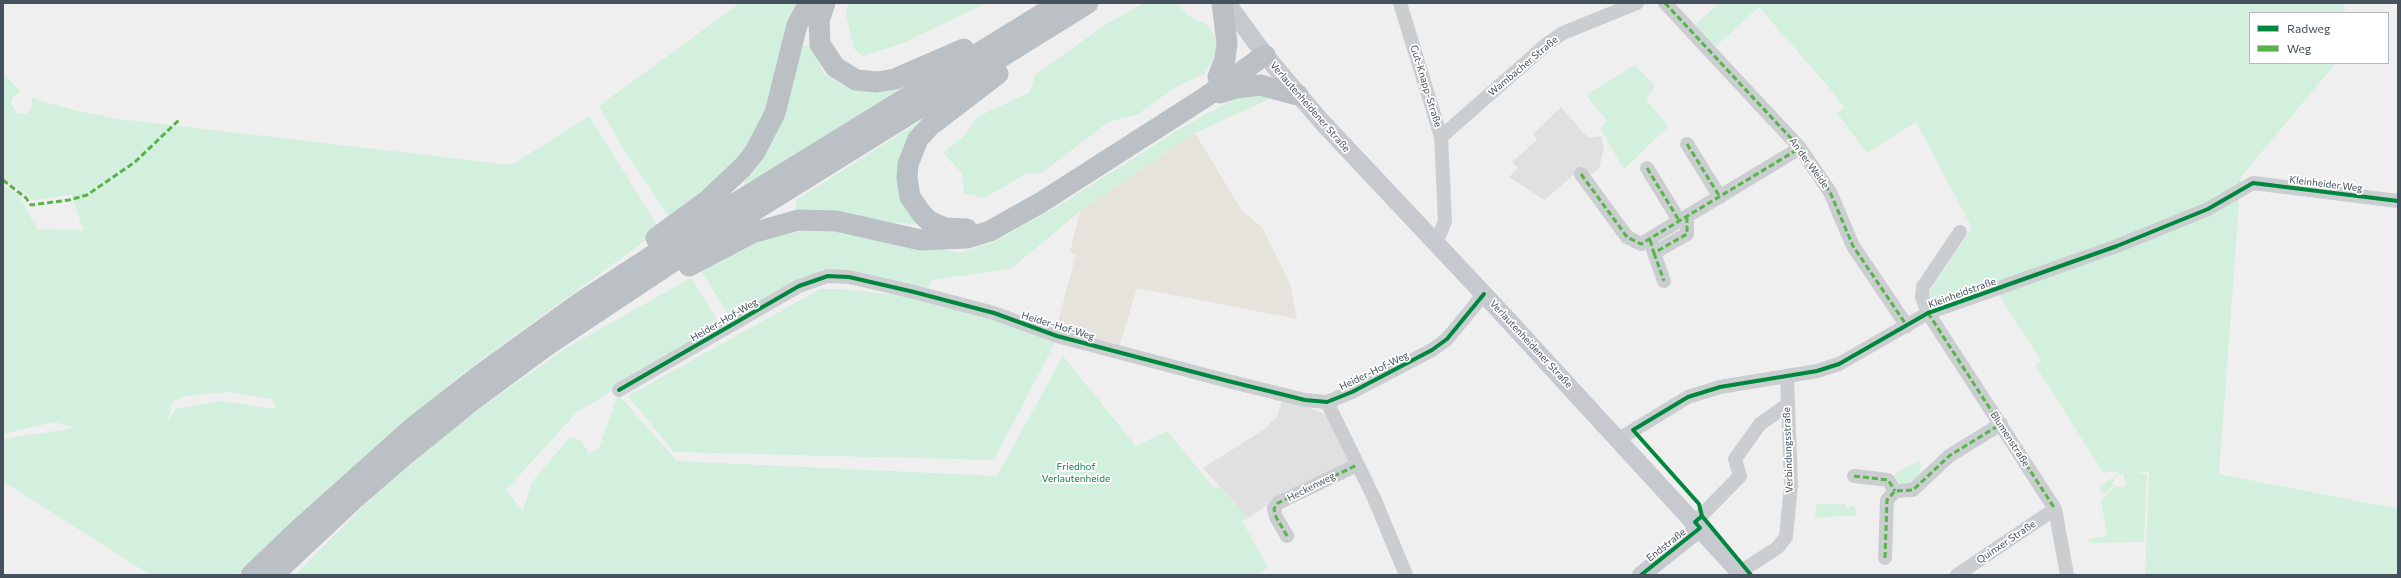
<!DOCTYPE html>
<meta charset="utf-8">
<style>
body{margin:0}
#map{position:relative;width:2401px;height:578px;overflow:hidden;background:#f0efef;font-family:Commissioner,sans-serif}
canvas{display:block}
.frame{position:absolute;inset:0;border:4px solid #45515c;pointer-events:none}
.legend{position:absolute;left:2249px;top:12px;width:140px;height:52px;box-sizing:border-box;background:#fff;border:1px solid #b5b9be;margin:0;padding:5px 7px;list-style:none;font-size:12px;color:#45515c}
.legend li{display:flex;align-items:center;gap:8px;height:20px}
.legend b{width:20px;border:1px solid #b5b9be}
</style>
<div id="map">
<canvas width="2401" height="578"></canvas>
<div class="frame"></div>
<ul class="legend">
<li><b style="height:5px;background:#00873e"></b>Radweg</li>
<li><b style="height:5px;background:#57b448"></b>Weg</li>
</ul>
</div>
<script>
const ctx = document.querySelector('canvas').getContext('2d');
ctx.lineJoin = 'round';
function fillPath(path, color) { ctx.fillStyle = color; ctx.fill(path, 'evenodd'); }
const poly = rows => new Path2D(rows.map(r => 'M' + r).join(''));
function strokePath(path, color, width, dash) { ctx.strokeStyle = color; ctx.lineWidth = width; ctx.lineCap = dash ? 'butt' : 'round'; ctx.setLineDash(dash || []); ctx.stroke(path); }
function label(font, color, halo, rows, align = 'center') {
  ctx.font = font + ' Commissioner,sans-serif'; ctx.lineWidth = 3.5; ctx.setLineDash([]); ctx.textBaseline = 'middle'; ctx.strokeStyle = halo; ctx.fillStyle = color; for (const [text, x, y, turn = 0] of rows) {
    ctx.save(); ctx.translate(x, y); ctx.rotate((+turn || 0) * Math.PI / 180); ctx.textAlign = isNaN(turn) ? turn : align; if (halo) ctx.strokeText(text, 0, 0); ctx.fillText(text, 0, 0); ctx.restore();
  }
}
const commercial = poly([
 [1195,133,1242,211,1262,227,1290,283,1297,319,1137,288,1119,347,1056,329,1076,254,1070,252,1080,211]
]);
const education = poly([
 [1561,107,1588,138,1601,136,1604,148,1599,169,1590,175,1583,167,1544,200,1509,177,1518,168,1512,162,1537,140,1533,134],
 [1282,400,1305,406,1324,414,1332,421,1352,464,1276,500,1248,518,1203,468,1263,430,1277,416]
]);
const green = poly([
 [740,3,801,3,766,121,745,159,671,220,626,153,599,106],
 [848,3,987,3,903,43,863,56,854,49,846,15],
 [1143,3,1177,3,1187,15,1209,26,1220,48,1205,73,1174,88,1137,115,1108,122,1042,173,1025,174,985,198,964,193,962,173,943,153,965,135,977,117,1030,92,1035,75,1102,27],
 [1719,3,2342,3,2346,9,2340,13,2250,13,2250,63,2336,63,2241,177,2219,474,2398,509,2398,575,2145,575,2149,472,2137,472,2147,474,2144,542,2089,543,2088,539,2107,536,2101,501,2115,486,2124,487,2126,483,2123,474,2114,477,2115,480,2112,483,2114,485,2104,493,2102,492,2099,488,2102,485,2120,472,2103,472,2035,365,2041,361,1992,284,1933,306,1927,296,1972,228,1916,122,1867,153,1837,113,1844,108,1831,90,1759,7,1715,47,1695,25],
 [798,46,812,46,823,73,842,85,865,91,919,77,743,187],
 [1635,65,1655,86,1646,99,1668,127,1624,169,1600,129,1607,121,1586,95],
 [3,74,21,92,13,97,11,105,18,114,25,114,31,110,32,98,77,111,119,119,512,165,589,116,660,230,462,374,342,476,237,575,150,575,3,481,3,439,75,428,54,422,3,434,3,185,19,195,37,229,83,230,72,195,33,200,3,177],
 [227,392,272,399,276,409,220,401,176,409,167,424,173,401,187,396],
 [1261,92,1272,98,1195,133,1080,211,1011,269,931,280,928,289,850,270,827,269,796,281,731,318,701,271,743,242,788,227,831,227,960,253,998,240,1066,201,1181,128,1238,97],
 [930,115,912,139,922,225,796,214,796,200],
 [691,278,720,324,576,413,506,490,523,511,532,482,570,437,580,440,588,451,587,455,599,448,618,394,677,461,997,476,1063,356,1136,446,1167,431,1215,489,1219,486,1248,518,1242,521,1268,567,1258,575,295,575,364,505,454,427,566,348],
 [820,289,843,289,912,297,993,319,1055,343,994,460,674,452,628,396],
 [1919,461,1921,466,1918,478,1910,484,1903,485,1896,480,1895,473],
 [1816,504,1846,504,1846,509,1849,509,1849,506,1855,506,1856,516,1815,517]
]);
const minor = poly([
 [1400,3,1441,137,1445,221,1440,234,1433,240],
 [1665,3,1800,148,1830,192,1853,246,1907,326],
 [1441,137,1548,43,1563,33,1637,3],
 [1687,144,1720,197],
 [1647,168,1680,222],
 [1581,174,1627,237,1641,244,1800,148],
 [1960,232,1923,287,1922,297,1928,313,2055,509,2067,575],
 [1650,240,1654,253,1687,234,1687,218],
 [1654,253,1664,281],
 [619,390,799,286,828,276,849,277,914,292,994,313,1057,336,1228,381,1305,400,1327,402,1352,392,1432,350,1447,339,1484,294],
 [1327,402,1374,498,1406,575],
 [1619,439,1688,397,1720,387,1817,371,1839,364,1928,313,2117,246,2208,209,2253,183,2398,201],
 [1854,476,1888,480,1895,491],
 [1695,522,1740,476,1735,459,1760,424,1787,405],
 [1287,536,1276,517,1274,509,1278,503,1357,465],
 [1885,558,1887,500,1895,491,1913,490,1949,456,2001,424],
 [1740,572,1777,548,1786,537,1791,485,1787,377],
 [1957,575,2055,509]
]);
const major = poly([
 [1227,3,1265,55,1321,121,1496,307,1742,575],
 [1641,575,1700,528]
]);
const highway = poly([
 [825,3,819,21,820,44,835,67,856,80,877,82,895,79,964,49],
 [1218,77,1225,59,1227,43,1222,3],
 [1220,93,1236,88,1260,85,1298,95],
 [967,229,945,228,929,221,922,214,910,197,907,178,908,164,918,139,930,126,998,74],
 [656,238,708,200,743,167,755,152,775,113,797,25,809,3],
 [689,266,752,233,798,220,836,221,921,240,967,238,990,231,1040,203,1204,98,1265,55],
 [251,575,298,530,412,428,480,375,581,302,684,235,1060,3],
 [273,575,354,499,405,455,469,403,546,346,692,249,1088,3]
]);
const quiet = poly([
 [1665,3,1800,148,1830,192,1853,246,1907,326],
 [1687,144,1720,197],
 [1647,168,1680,222],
 [1581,174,1627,237,1641,244,1800,148],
 [3,180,26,198,31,205,69,200,87,195,135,162,180,119],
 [1650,240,1654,253,1687,234,1687,218],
 [1654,253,1664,281],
 [1928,313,2055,509],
 [1854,476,1888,480,1895,491],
 [1287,536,1276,517,1274,509,1278,503,1357,465],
 [1885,558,1887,500,1895,491,1913,490,1949,456,2001,424]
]);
const cycleway = poly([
 [619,390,799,286,828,276,849,277,914,292,994,313,1057,336,1228,381,1305,400,1327,402,1352,392,1432,350,1447,339,1484,294],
 [1641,575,1700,528,1695,522,1702,516],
 [1751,575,1702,516,1699,504,1633,430,1688,397,1720,387,1817,371,1839,364,1928,313,2117,246,2208,209,2253,183,2398,201]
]);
const streetNames = [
 ["Wambacher Straße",1523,66,-40],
 ["Gut-Knapp-Straße",1426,86,73],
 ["Verlautenheidener Straße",1310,107,49],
 ["An der Weide",1809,163,54],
 ["Kleinheider Weg",2326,184,7],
 ["Kleinheidstraße",1962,293,-20],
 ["Heider-Hof-Weg",724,320,-30],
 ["Heider-Hof-Weg",1058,326,17],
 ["Verlautenheidener Straße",1531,344,47],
 ["Heider-Hof-Weg",1374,371,-26],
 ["Blumenstraße",2010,439,57],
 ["Verbindungsstraße",1788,450,-92],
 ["Heckenweg",1311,487,-27],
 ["Quinxer Straße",2006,542,-34],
 ["Endstraße",1666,545,-38]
];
const parkNames = [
 ["Friedhof",1076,467],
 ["Verlautenheide",1076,479]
];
fillPath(commercial, '#e5e3dc');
fillPath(education, '#e1e0e1');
fillPath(green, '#d2f0dd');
strokePath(minor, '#cbced0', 14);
strokePath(major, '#c6cace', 18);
strokePath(highway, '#bbc0c5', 21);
strokePath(quiet, '#57b448', 3, [6, 3]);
strokePath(cycleway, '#00873e', 4);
label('10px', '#45515c', '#fff', streetNames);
label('10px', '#13814a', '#fff', parkNames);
</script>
